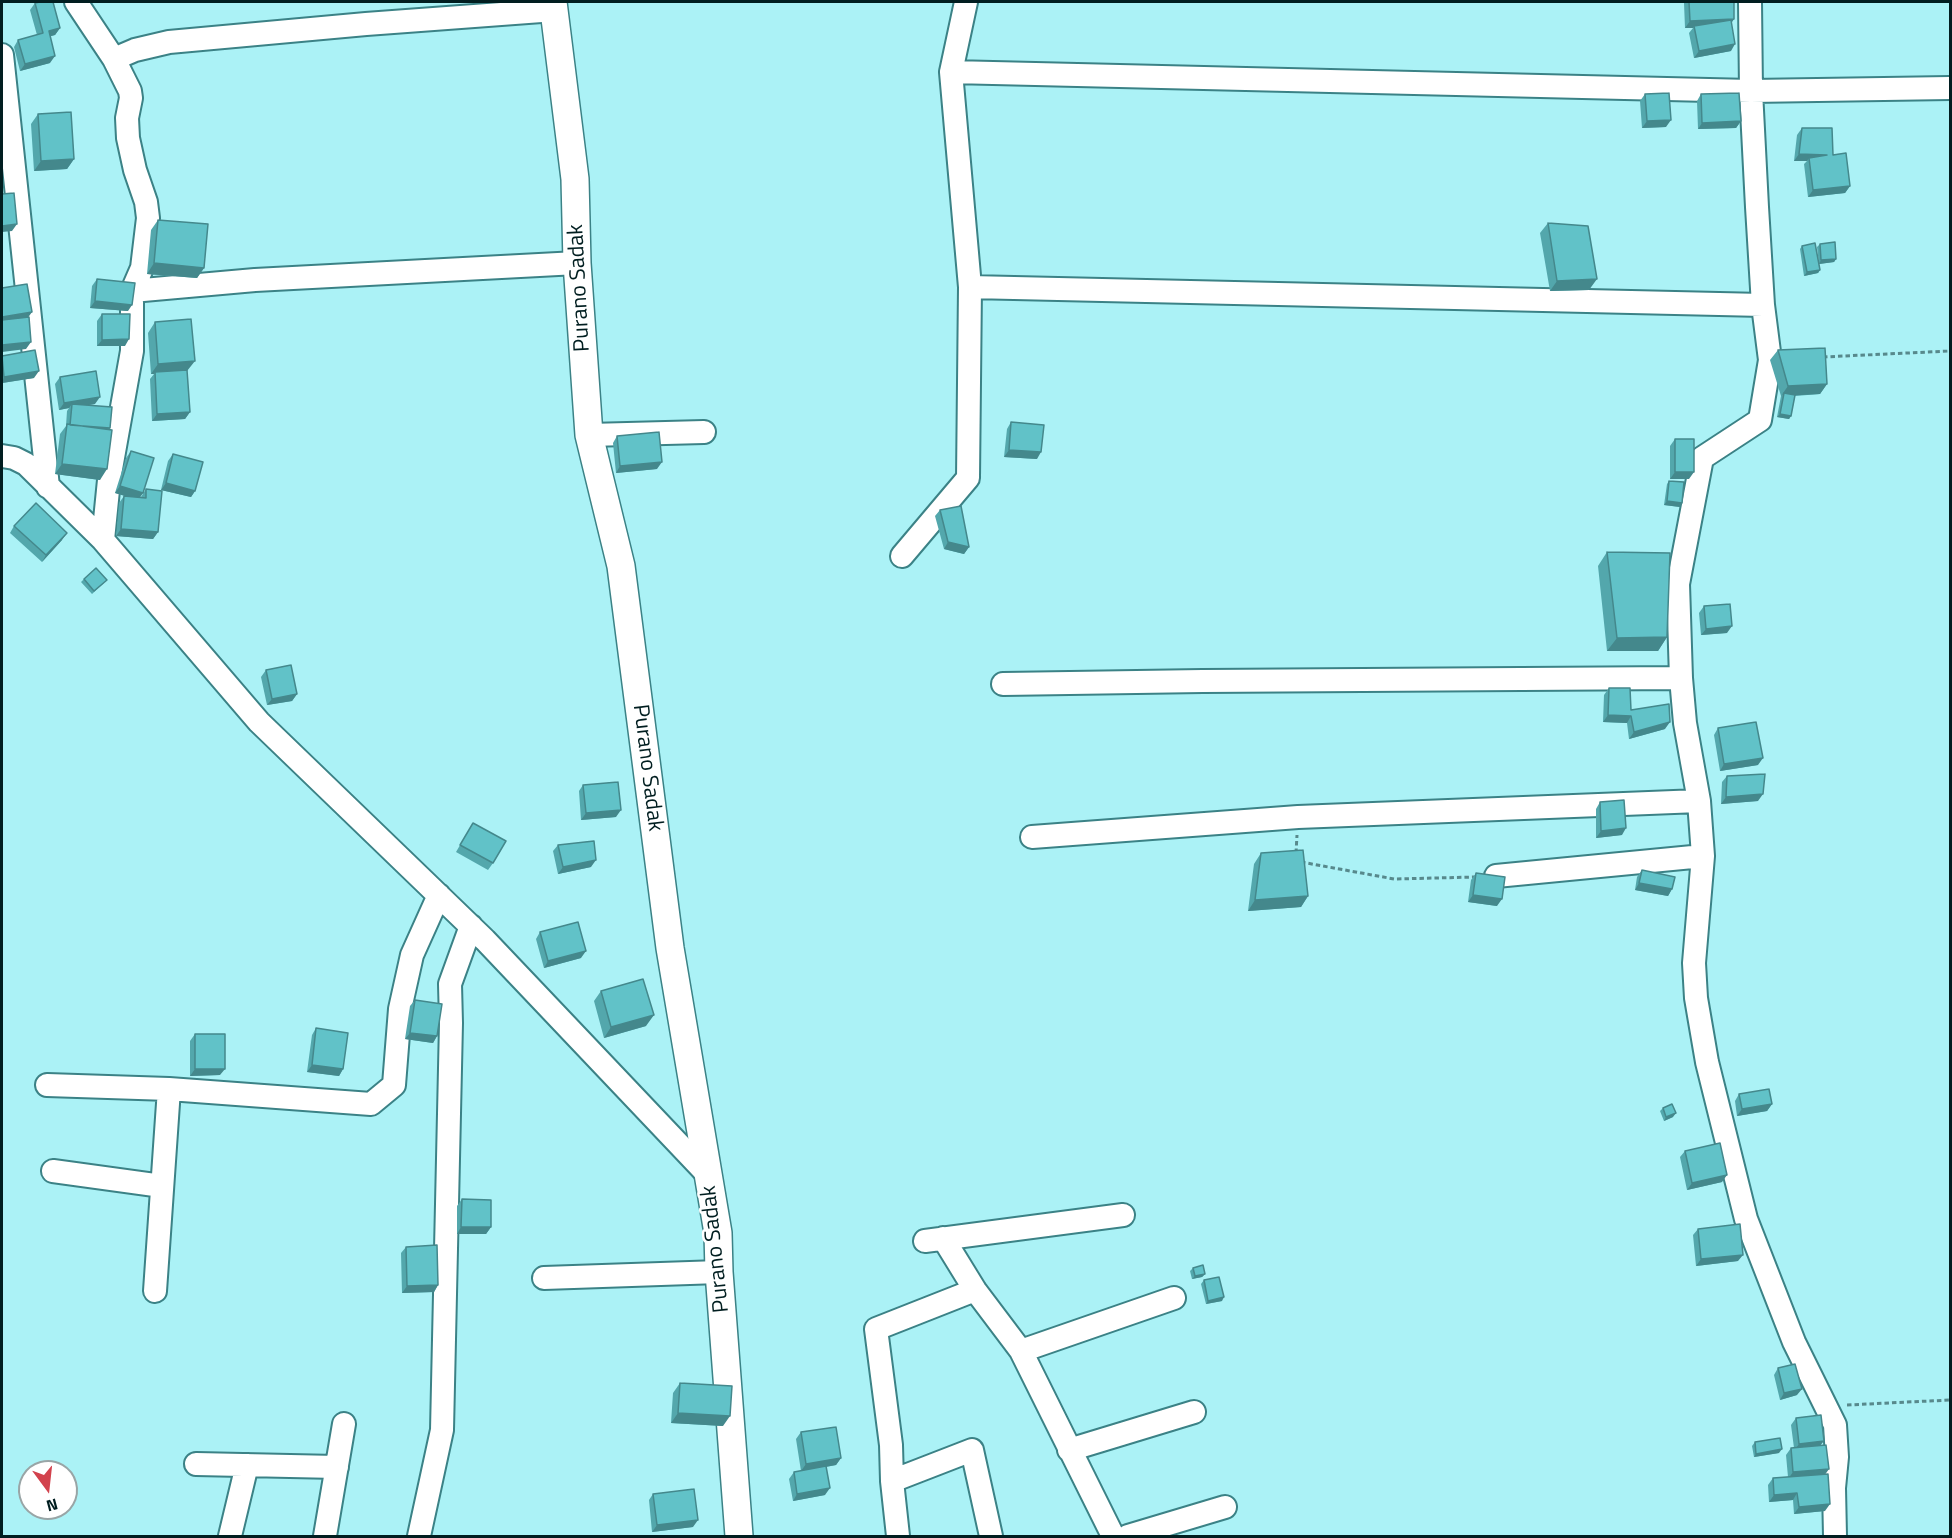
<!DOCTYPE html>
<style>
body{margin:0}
#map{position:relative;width:1952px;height:1538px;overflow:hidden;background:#abf2f6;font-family:"Titillium Web",sans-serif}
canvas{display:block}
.frame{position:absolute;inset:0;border:3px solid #011e20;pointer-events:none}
.north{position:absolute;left:18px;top:1460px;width:60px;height:60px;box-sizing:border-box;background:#fff;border:2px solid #99a5a6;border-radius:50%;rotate:165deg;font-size:16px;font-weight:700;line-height:24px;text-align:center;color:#011e20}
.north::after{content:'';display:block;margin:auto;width:21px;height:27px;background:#d2424d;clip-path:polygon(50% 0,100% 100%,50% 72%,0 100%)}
</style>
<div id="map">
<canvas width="1952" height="1538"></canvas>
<div class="frame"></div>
<div class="north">N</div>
</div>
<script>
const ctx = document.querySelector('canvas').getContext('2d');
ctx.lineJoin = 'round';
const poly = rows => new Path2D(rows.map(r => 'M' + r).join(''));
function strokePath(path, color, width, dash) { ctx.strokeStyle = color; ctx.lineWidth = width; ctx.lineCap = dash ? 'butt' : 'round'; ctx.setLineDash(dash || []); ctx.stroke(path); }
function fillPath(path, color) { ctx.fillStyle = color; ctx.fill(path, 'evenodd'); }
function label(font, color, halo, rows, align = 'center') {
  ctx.font = font + ' "Titillium Web",sans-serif'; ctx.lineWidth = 5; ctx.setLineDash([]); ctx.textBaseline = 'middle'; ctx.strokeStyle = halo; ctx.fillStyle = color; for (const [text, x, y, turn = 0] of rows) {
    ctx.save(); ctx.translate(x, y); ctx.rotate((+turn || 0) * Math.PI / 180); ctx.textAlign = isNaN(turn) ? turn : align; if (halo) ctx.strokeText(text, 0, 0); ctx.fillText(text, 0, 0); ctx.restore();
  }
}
const path = poly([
 [1823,357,1950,351],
 [1296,853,1297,835],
 [1301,862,1394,879,1476,877],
 [1847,1405,1950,1400]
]);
const minor = poly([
 [76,2,114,59],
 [1750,2,1751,91,1757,207,1763,305,1770,360,1760,420,1702,458,1678,584,1681,678,1685,723,1699,801,1703,856,1694,963,1696,998,1707,1062,1746,1219,1794,1342,1835,1425,1837,1457,1834,1488,1835,1536],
 [2,55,48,487],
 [951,72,1751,91,1950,88],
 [970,287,1763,305],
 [132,291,255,280,577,263],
 [589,435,704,432],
 [2,456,14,458,26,464,103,540,259,722,485,940,709,1176],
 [103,540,109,480,132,351,132,291,142,268,148,218,146,202,135,170,128,138,127,118,131,98,130,91,114,59,135,50,169,42,366,24,555,10],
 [902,556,968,478,970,287,951,72,966,2],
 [1003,684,1203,681,1681,678],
 [1032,837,1298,817,1699,801],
 [1496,876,1703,856],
 [47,1085,169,1089],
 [53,1171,162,1186],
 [943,1238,975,1290,1021,1351,1113,1536],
 [925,1241,1123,1215],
 [544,1278,719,1272],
 [155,1291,169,1089,371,1104,394,1085,400,1009,412,955,439,895],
 [1021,1351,1174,1298],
 [1069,1450,1194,1412],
 [196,1464,337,1467],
 [892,1481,972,1450,991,1536],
 [230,1536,247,1465],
 [325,1536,344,1424],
 [419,1536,442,1430,451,1023,450,984,471,926],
 [898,1536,892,1481,891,1445,876,1329,975,1290],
 [1128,1536,1225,1507]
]);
const major = poly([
 [553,2,575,179,577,263,589,435,621,566,670,948,718,1233,719,1272,739,1536]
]);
const wall = poly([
 [1685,2,1734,2,1734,19,1731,23,1731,51,1694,58,1689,33,1693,28,1685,28,1684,3],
 [35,3,60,28,55,35,50,36,50,63,20,71,14,47,18,40,37,35,30,10],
 [1645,94,1666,127,1642,128,1640,101],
 [1701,94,1741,121,1736,128,1698,129,1697,101],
 [38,114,74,159,67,169,34,171,31,124],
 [1802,128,1833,155,1850,186,1845,193,1808,197,1804,164,1807,161,1794,161,1797,135],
 [158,220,204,268,197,278,147,274,151,230],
 [1548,223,1589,290,1550,291,1540,233],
 [1820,244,1836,259,1834,262,1819,264,1817,247],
 [1802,246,1820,270,1818,273,1804,276,1800,249],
 [97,279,128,311,90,308,92,286],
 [102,314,125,346,97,346,97,321],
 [155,322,187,371,190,412,185,419,152,421,150,379,154,374,151,374,148,333],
 [1778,350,1827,384,1820,394,1795,396,1791,416,1789,419,1777,417,1781,396,1770,360],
 [2,356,34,378,2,383],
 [60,377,95,404,86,405,110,428,100,480,55,474,60,434,66,426,67,411,69,408,59,410,55,384],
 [1011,422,1037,459,1004,457,1007,429],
 [617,436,657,469,616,473,613,443],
 [1675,439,1689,479,1670,479,1670,446],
 [131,451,143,493,140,497,141,497,146,489,158,532,153,539,116,536,119,503,124,496,126,496,115,493,126,458],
 [173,454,195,491,191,497,161,490,168,461],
 [1669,481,1680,507,1664,505,1667,484],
 [940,510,969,547,964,554,944,549,935,516],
 [14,526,62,540,42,562,10,533],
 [1607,552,1667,637,1658,651,1607,651,1598,566],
 [84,579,104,583,92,594,81,582],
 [1704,606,1727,633,1701,635,1699,613],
 [266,670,297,694,292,701,267,705,261,677],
 [1609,688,1631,710,1665,729,1629,739,1627,723,1603,722,1604,695],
 [1718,728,1758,765,1720,771,1714,735],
 [1727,776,1758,801,1721,804,1722,782],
 [583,785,616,817,581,820,579,791],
 [1600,802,1622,835,1596,838,1596,809],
 [473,823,493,863,488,870,456,852],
 [558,845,591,867,558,874,553,851],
 [1261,853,1308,896,1301,907,1248,911,1254,864],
 [1642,870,1672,889,1668,896,1635,890,1637,877],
 [1476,873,1497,906,1468,902,1471,880],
 [540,932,581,958,544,968,536,939],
 [601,991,646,1026,604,1038,594,1001],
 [415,1000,437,1036,433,1043,405,1039,410,1006],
 [316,1028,343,1069,339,1076,307,1072,312,1035],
 [195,1034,220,1075,190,1076,190,1041],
 [1739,1094,1772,1104,1767,1111,1737,1116,1735,1101],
 [1663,1108,1673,1117,1664,1121,1660,1111],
 [1685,1151,1722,1182,1687,1190,1680,1157],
 [462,1199,491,1227,486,1234,457,1234,457,1206],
 [1698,1229,1738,1261,1696,1266,1693,1235],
 [406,1247,438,1285,434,1292,402,1293,401,1253],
 [1193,1268,1205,1274,1202,1277,1192,1279,1190,1271],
 [1204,1280,1222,1301,1206,1304,1201,1284],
 [1778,1368,1797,1395,1780,1400,1774,1375],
 [680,1383,723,1426,671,1423,673,1393],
 [1796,1418,1821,1445,1825,1474,1825,1511,1794,1514,1793,1500,1769,1502,1768,1485,1773,1478,1788,1477,1786,1455,1791,1448,1794,1448,1791,1425],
 [801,1432,841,1458,836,1465,826,1467,825,1495,793,1501,789,1479,794,1472,801,1471,796,1439],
 [1755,1442,1779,1453,1754,1457,1752,1446],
 [653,1494,693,1527,652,1532,649,1500]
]);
const shadedWall = poly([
 [1734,19,1730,25,1694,26,1693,28,1685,28,1690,21],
 [60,28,55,35,44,38,49,31],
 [1735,44,1731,51,1694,58,1699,51],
 [55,56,50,63,20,71,25,64],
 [1671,120,1666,127,1642,128,1647,121],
 [1741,121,1736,128,1698,129,1702,123],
 [1799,154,1827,155,1809,158,1807,161,1794,161],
 [74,159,67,169,34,171,41,161],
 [1850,186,1845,193,1808,197,1813,190],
 [17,224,12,231,2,232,2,226],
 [1836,259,1834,262,1819,264,1821,260],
 [154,263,204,268,197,278,147,274],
 [1820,270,1818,273,1804,276,1807,272],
 [1597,279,1589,290,1550,291,1557,281],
 [95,301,132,305,128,311,90,308],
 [32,312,27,319,2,323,2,317],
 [129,339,125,346,97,346,102,340],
 [31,342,26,349,2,352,2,345],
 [195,361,187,371,155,372,154,374,151,374,158,364],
 [39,371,34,378,2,383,2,381,4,377],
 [1827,384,1820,394,1783,396,1784,393,1781,396,1788,386],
 [100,397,95,404,72,408,72,404,69,408,59,410,64,403],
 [190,412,185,419,152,421,157,414],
 [1780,414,1791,416,1789,419,1777,417],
 [1009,450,1041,452,1037,459,1004,457],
 [662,462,657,469,616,473,620,466],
 [62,464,107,469,100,480,55,474],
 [1675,472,1694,472,1689,479,1670,479],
 [166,483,195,491,191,497,161,490],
 [120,486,143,493,138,500,115,493],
 [1667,501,1682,503,1680,507,1664,505],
 [121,529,158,532,153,539,116,536],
 [67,533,62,540,42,562,46,555],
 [948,542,969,547,964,554,944,549],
 [1732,626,1727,633,1701,635,1706,629],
 [1667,637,1658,651,1607,651,1617,638],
 [297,694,292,701,267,705,272,699],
 [1608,715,1631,716,1627,723,1603,722],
 [1670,722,1665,729,1629,739,1634,732],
 [1763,758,1758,765,1720,771,1724,764],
 [1763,794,1758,801,1721,804,1726,797],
 [621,810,616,817,581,820,586,813],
 [1626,828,1622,835,1596,838,1601,831],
 [596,860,591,867,558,874,563,867],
 [1639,883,1672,889,1668,896,1635,890],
 [1473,895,1502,899,1497,906,1468,902],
 [1308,896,1301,907,1248,911,1255,900],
 [586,951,581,958,544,968,548,961],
 [654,1015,646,1026,604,1038,611,1027],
 [410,1033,437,1036,433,1043,405,1039],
 [312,1065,343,1069,339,1076,307,1072],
 [195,1069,225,1069,220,1075,190,1076],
 [1772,1104,1767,1111,1737,1116,1742,1109],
 [1676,1113,1673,1117,1664,1121,1666,1117],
 [1727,1175,1722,1182,1687,1190,1692,1183],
 [461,1227,491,1227,486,1234,457,1234],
 [1743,1255,1738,1261,1696,1266,1701,1259],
 [1205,1274,1202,1277,1192,1279,1195,1276],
 [438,1285,434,1292,402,1293,407,1286],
 [1224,1297,1222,1301,1206,1304,1208,1301],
 [1802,1389,1797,1395,1780,1400,1784,1393],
 [678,1413,730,1416,723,1426,671,1423],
 [1824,1441,1819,1447,1794,1451,1799,1444],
 [1782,1449,1779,1453,1754,1457,1756,1454],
 [841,1458,836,1465,801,1471,806,1464],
 [1829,1469,1824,1476,1788,1479,1793,1472],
 [830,1488,825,1495,793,1501,797,1494],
 [1797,1493,1793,1500,1769,1502,1774,1495],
 [1830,1504,1825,1511,1794,1514,1799,1507],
 [698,1520,693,1527,652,1532,657,1525]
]);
const building = poly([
 [40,2,53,2,60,28,49,31,55,56,25,64,18,40,43,33,35,3,40,2],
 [1689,2,1734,2,1734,19,1690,21,1689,2],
 [1731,20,1735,44,1699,51,1694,26,1731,20],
 [1669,93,1671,120,1647,121,1645,94,1669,93],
 [1739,93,1741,121,1702,123,1701,94,1739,93],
 [71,112,74,159,41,161,38,114,71,112],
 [1802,128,1832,128,1833,155,1846,153,1850,186,1813,190,1809,158,1827,155,1799,154,1802,128],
 [14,193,17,224,2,226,2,194,14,193],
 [158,220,208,224,204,268,154,263,158,220],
 [1548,223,1588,226,1597,279,1557,281,1548,223],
 [1835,242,1836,259,1821,260,1820,244,1835,242],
 [1815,243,1820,270,1807,272,1802,246,1815,243],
 [97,279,135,283,132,305,95,301,97,279],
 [27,284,32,312,2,317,2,288,27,284],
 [102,314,130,314,129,339,102,340,102,314],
 [29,317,31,342,2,345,2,320,29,317],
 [191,319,195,361,158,364,155,322,191,319],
 [1825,348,1827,384,1788,386,1778,350,1825,348],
 [35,350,39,371,4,377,2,356,35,350],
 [187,370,190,412,157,414,155,372,187,370],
 [96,371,100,397,64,403,60,377,96,371],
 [1784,393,1795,395,1791,416,1780,414,1784,393],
 [72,404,112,407,110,428,70,425,72,404],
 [1011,422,1044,425,1041,452,1009,450,1011,422],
 [67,424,112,430,107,469,62,464,67,424],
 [659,432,662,462,620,466,617,436,659,432],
 [1675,439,1694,439,1694,472,1675,472,1675,439],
 [131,451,154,458,143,493,120,486,131,451],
 [173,454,203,462,195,491,166,483,173,454],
 [1669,481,1684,482,1682,503,1667,501,1669,481],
 [146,489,162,491,158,532,121,529,124,496,146,498,146,489],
 [36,503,67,533,46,555,14,526,36,503],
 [961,506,969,547,948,542,940,510,961,506],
 [1607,552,1670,553,1667,637,1617,638,1607,552],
 [96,568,107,580,94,591,84,579,96,568],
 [1730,604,1732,626,1706,629,1704,606,1730,604],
 [291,665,297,694,272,699,266,670,291,665],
 [1609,688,1630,688,1631,710,1669,704,1670,722,1634,732,1631,716,1608,715,1609,688],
 [1756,722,1763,758,1724,764,1718,728,1756,722],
 [1765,774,1763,794,1726,797,1727,776,1765,774],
 [618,782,621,810,586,813,583,785,618,782],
 [1624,800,1626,828,1601,831,1600,802,1624,800],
 [473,823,506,841,493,863,460,845,473,823],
 [594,841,596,860,563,867,558,845,594,841],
 [1303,850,1308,896,1255,900,1261,853,1303,850],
 [1642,870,1675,877,1672,889,1639,883,1642,870],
 [1476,873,1505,877,1502,899,1473,895,1476,873],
 [578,922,586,951,548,961,540,932,578,922],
 [643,979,654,1015,611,1027,601,991,643,979],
 [415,1000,442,1004,437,1036,410,1033,415,1000],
 [316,1028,348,1033,343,1069,312,1065,316,1028],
 [195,1034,225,1034,225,1069,195,1069,195,1034],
 [1769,1089,1772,1104,1742,1109,1739,1094,1769,1089],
 [1672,1104,1676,1113,1666,1117,1663,1108,1672,1104],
 [1720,1143,1727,1175,1692,1183,1685,1151,1720,1143],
 [462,1199,491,1200,491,1227,461,1227,462,1199],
 [1740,1224,1743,1255,1701,1259,1698,1229,1740,1224],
 [437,1245,438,1285,407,1286,406,1247,437,1245],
 [1203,1265,1205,1274,1195,1276,1193,1268,1203,1265],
 [1219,1277,1224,1297,1208,1301,1204,1280,1219,1277],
 [1795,1364,1802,1389,1784,1393,1778,1368,1795,1364],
 [680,1383,732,1386,730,1416,678,1413,680,1383],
 [1821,1415,1824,1441,1799,1444,1796,1418,1821,1415],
 [836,1427,841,1458,806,1464,801,1432,836,1427],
 [1780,1438,1782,1449,1756,1454,1755,1442,1780,1438],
 [1826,1445,1829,1469,1793,1472,1791,1448,1826,1445],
 [826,1466,830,1488,797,1494,794,1472,826,1466],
 [1828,1474,1830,1504,1799,1507,1797,1493,1774,1495,1773,1478,1828,1474],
 [694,1489,698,1520,657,1525,653,1494,694,1489]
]);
const streetNames = [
 ["Purano Sadak",580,288,-93],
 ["Purano Sadak",647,768,83],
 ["Purano Sadak",716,1249,-96]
];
strokePath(minor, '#3b8286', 26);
strokePath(major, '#3b8286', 30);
strokePath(path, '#57898c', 3, [4.5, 3]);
strokePath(minor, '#fff', 22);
strokePath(major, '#fff', 27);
fillPath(wall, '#53a7ac');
fillPath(shadedWall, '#44888c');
fillPath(building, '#61c2c8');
strokePath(building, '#44888c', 1.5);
label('22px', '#011e20', '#fff', streetNames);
</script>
